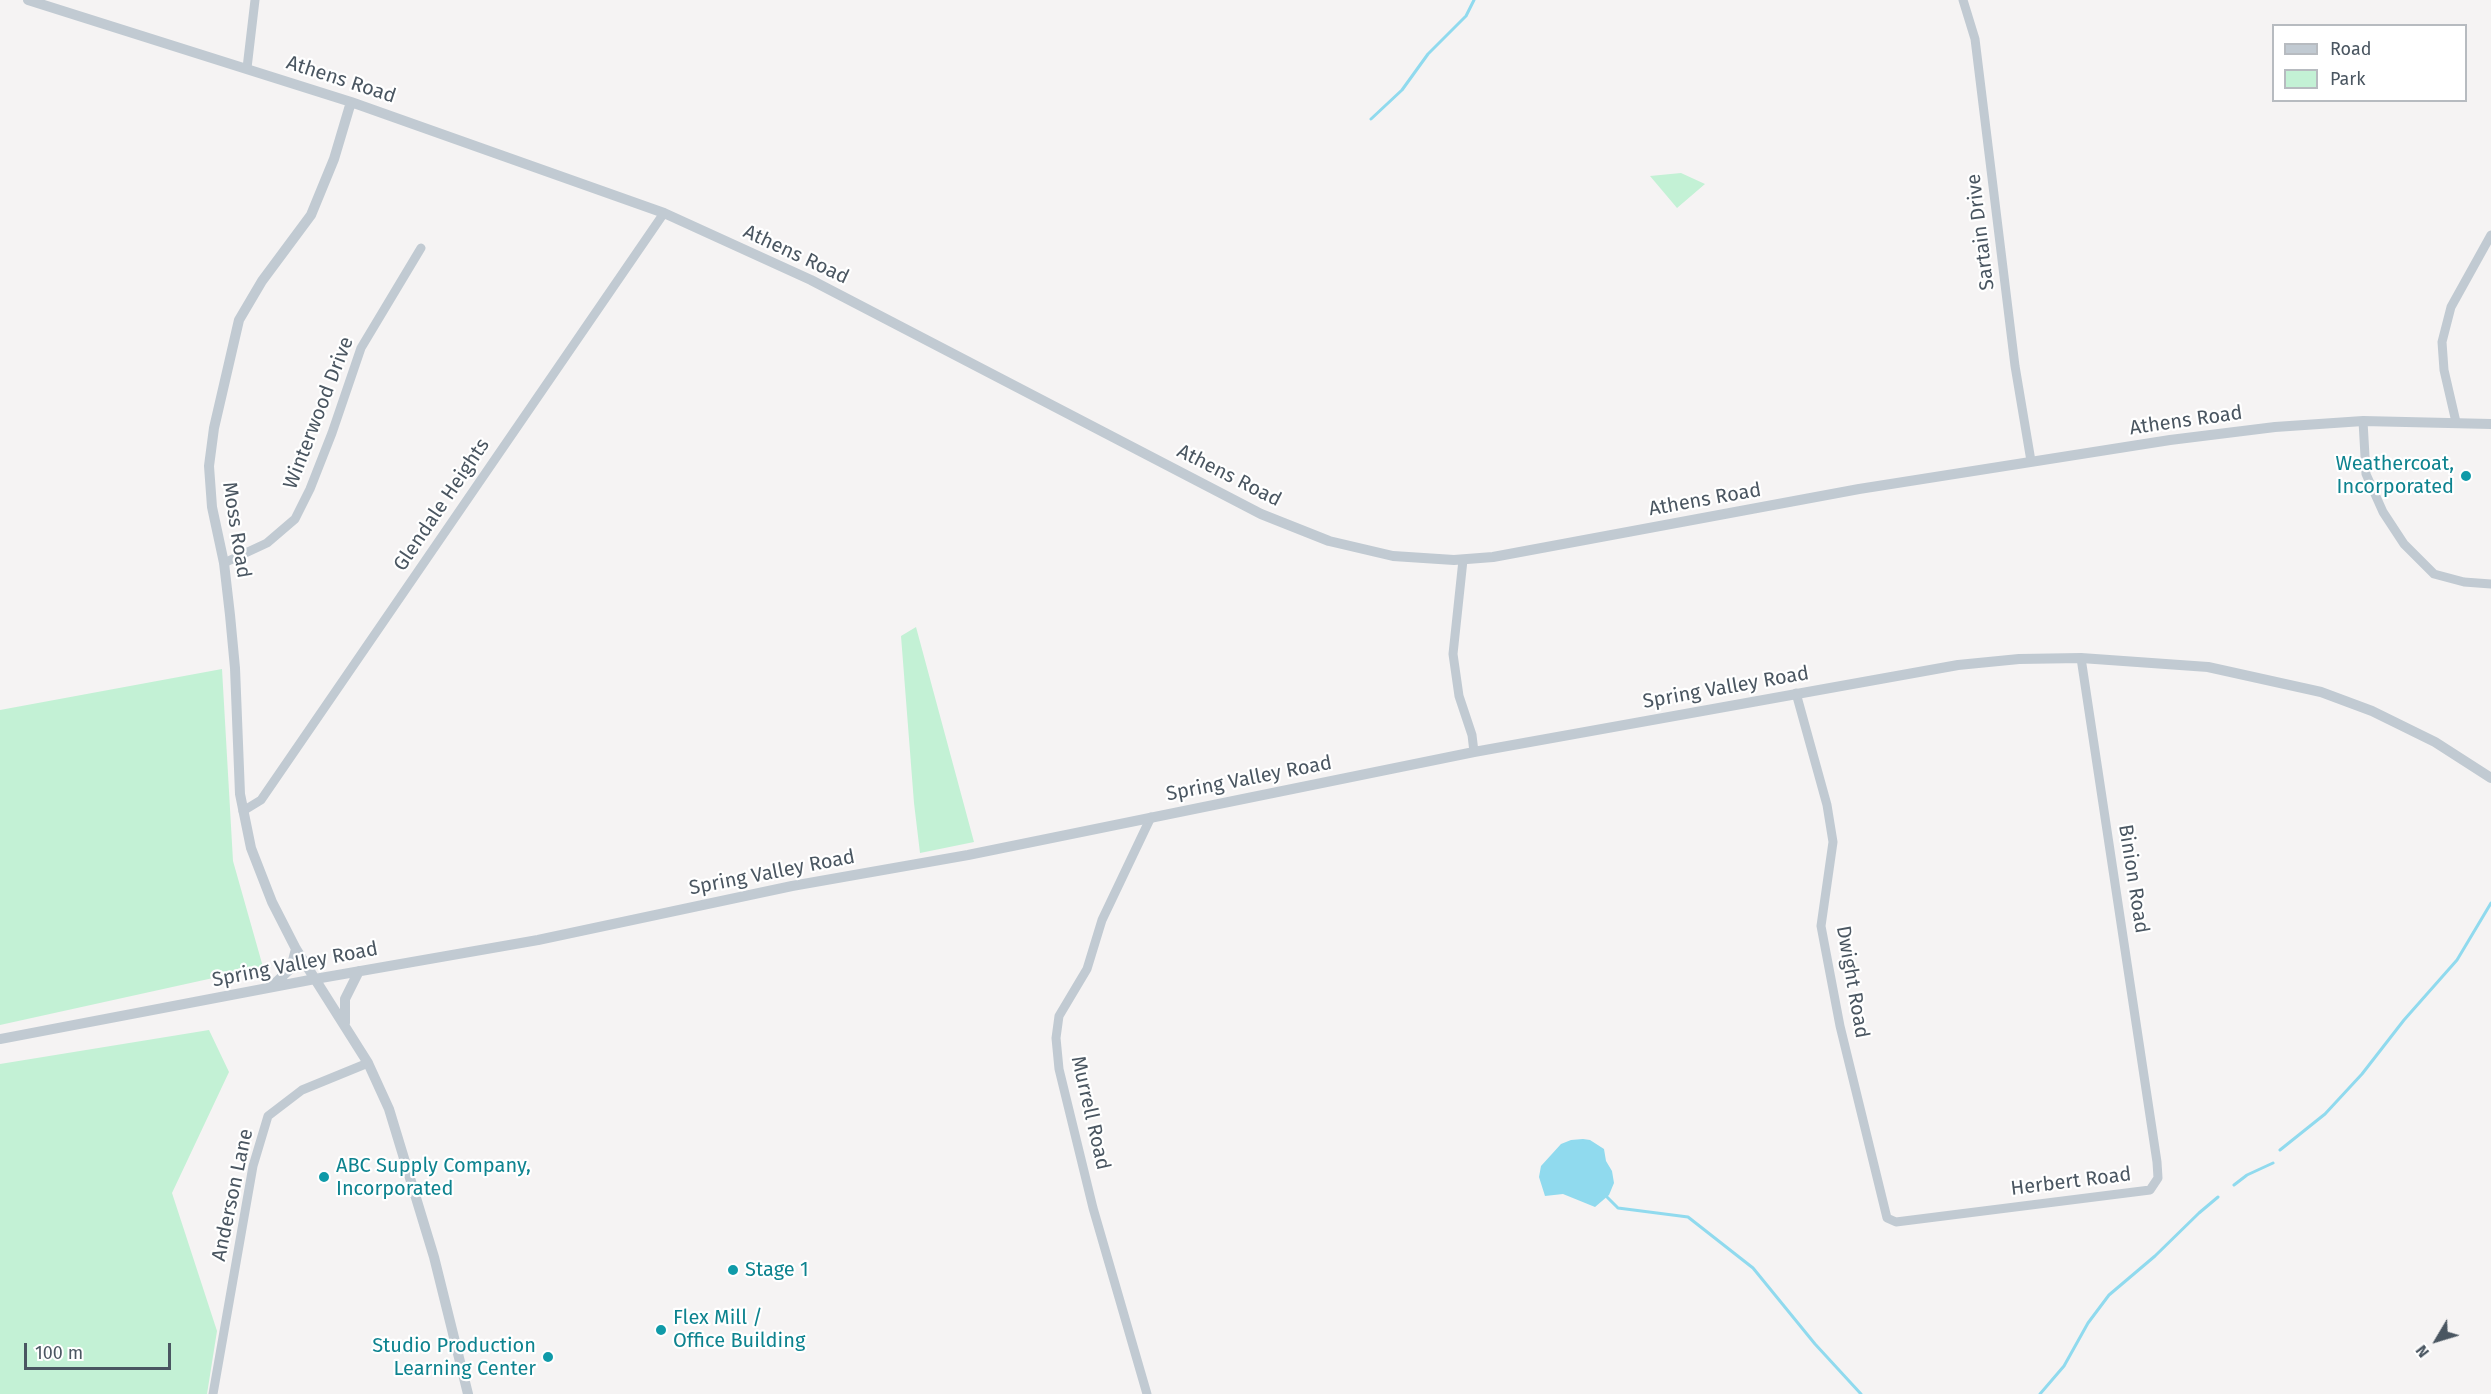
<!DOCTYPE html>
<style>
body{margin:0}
#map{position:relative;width:2491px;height:1394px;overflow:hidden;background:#f5f3f3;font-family:"Fira Sans",sans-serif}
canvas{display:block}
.legend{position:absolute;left:2272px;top:24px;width:195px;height:78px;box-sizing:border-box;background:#fff;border:2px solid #b7bbc0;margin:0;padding:8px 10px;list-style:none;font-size:18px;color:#4a5661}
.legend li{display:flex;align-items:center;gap:12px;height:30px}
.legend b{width:30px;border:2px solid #b7bbc0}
.north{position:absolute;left:2407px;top:1310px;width:60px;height:60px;-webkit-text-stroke:4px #fff;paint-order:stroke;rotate:232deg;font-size:16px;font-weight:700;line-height:24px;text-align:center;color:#4a5661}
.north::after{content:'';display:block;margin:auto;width:21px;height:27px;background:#4a5661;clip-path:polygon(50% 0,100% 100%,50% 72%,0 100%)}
.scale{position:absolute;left:24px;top:1343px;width:147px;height:27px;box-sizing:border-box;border:3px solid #4a5661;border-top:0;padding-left:8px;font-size:18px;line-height:21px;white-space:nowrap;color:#4a5661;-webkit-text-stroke:4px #fff;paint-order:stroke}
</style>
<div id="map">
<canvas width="2491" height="1394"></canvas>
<ul class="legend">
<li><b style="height:8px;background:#c1cad2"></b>Road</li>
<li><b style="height:16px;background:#c3f1d5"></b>Park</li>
</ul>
<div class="north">N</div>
<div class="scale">100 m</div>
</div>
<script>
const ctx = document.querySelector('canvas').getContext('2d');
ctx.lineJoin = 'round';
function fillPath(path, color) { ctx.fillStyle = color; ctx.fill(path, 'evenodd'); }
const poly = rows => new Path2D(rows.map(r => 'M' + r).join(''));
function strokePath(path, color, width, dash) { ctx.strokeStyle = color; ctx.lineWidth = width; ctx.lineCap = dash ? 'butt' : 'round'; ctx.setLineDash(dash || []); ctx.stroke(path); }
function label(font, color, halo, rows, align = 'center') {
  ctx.font = font + ' "Fira Sans",sans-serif'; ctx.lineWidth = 4.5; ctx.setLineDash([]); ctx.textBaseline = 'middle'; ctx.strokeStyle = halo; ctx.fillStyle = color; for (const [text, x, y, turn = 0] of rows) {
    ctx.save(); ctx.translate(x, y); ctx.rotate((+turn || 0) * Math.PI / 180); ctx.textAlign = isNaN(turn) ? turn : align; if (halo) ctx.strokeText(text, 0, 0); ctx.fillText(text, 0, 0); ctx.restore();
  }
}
const green = poly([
 [1681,173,1705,184,1677,208,1650,176],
 [916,627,974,842,920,853,914,803,901,636],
 [222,669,233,861,263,967,0,1025,0,710],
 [209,1030,229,1072,172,1193,217,1331,207,1394,0,1394,0,1064]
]);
const water = poly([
 [1583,1139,1590,1140,1604,1149,1606,1161,1612,1171,1614,1183,1609,1195,1595,1207,1563,1194,1545,1196,1539,1177,1541,1166,1561,1144,1571,1140]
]);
const stream = poly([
 [1371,119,1402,90,1428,54,1466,16,1474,0],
 [2280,1150,2325,1114,2362,1074,2404,1020,2457,960,2491,903],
 [2234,1185,2247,1175,2273,1163],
 [1607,1197,1618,1208,1688,1217,1753,1268,1815,1344,1861,1394],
 [2040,1394,2064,1366,2088,1323,2109,1295,2155,1256,2199,1213,2218,1197]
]);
const minor = poly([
 [1963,0,1975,39,2015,366,2031,461],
 [247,68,255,0],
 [2363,421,2366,474,2383,512,2404,544,2434,574,2464,582,2491,584],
 [2456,422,2444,370,2442,342,2451,307,2491,235],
 [1463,560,1453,654,1459,696,1472,735,1474,752],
 [224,563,267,543,295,519,310,489,332,433,361,348,421,248],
 [1796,693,1827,805,1833,842,1821,926,1840,1026,1887,1218,1896,1222,2150,1190,2158,1178,2157,1162,2081,658],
 [243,811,261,800,664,213],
 [213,1394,253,1166,268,1116,302,1090,368,1063],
 [1147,1394,1093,1208,1059,1069,1056,1038,1059,1016,1087,969,1102,920,1151,817]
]);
const tertiary = poly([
 [28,0,351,102,664,213,811,280,1261,514,1329,541,1393,556,1454,560,1493,557,1859,489,2170,440,2275,427,2363,421,2491,424],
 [351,102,334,159,311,215,262,281,239,320,214,428,209,466,212,507,224,563,230,615,235,668,240,794,251,848,272,902,296,949,368,1063,389,1109,434,1257,468,1394],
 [271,987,291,968,296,949],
 [345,1023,345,999,359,971],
 [0,1039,315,979,538,940,792,886,968,855,1474,752,1958,665,2019,659,2081,658,2208,667,2321,692,2372,711,2435,742,2491,778]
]);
const markers = [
 [2466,476,6,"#0f9aa8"],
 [324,1177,6,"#0f9aa8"],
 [733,1270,6,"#0f9aa8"],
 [661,1330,6,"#0f9aa8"],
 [548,1357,6,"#0f9aa8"]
];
const streetNames = [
 ["Athens Road",341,80,18],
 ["Sartain Drive",1981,232,-97],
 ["Athens Road",796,255,25],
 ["Winterwood Drive",319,413,-69],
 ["Athens Road",2186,421,-8],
 ["Athens Road",1229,476,27],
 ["Athens Road",1705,500,-10],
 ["Glendale Heights",442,505,-56],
 ["Moss Road",236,530,81],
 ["Spring Valley Road",1726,688,-10],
 ["Spring Valley Road",1249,779,-11],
 ["Spring Valley Road",772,873,-11],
 ["Binion Road",2133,879,81],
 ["Spring Valley Road",295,965,-11],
 ["Dwight Road",1852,982,80],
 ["Murrell Road",1090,1113,77],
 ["Herbert Road",2071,1182,-7],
 ["Anderson Lane",233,1195,-78]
];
const cultureNames = [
 ["Weathercoat,",2454,464,"right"],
 ["Incorporated",2454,487,"right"],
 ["ABC Supply Company,",336,1166],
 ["Incorporated",336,1189],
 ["Stage 1",745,1270],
 ["Flex Mill /",673,1318],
 ["Office Building",673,1341],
 ["Studio Production",536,1346,"right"],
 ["Learning Center",536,1369,"right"]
];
fillPath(green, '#c3f1d5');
fillPath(water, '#90daee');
strokePath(stream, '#90daee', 3);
strokePath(minor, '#c1cad2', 9);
strokePath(tertiary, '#c1cad2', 10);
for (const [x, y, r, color] of markers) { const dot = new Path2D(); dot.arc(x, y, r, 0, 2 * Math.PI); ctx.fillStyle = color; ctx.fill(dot); strokePath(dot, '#fff', 2); }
label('20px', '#4a5661', '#fff', streetNames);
label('20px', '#0d838f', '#fff', cultureNames, 'left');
</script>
